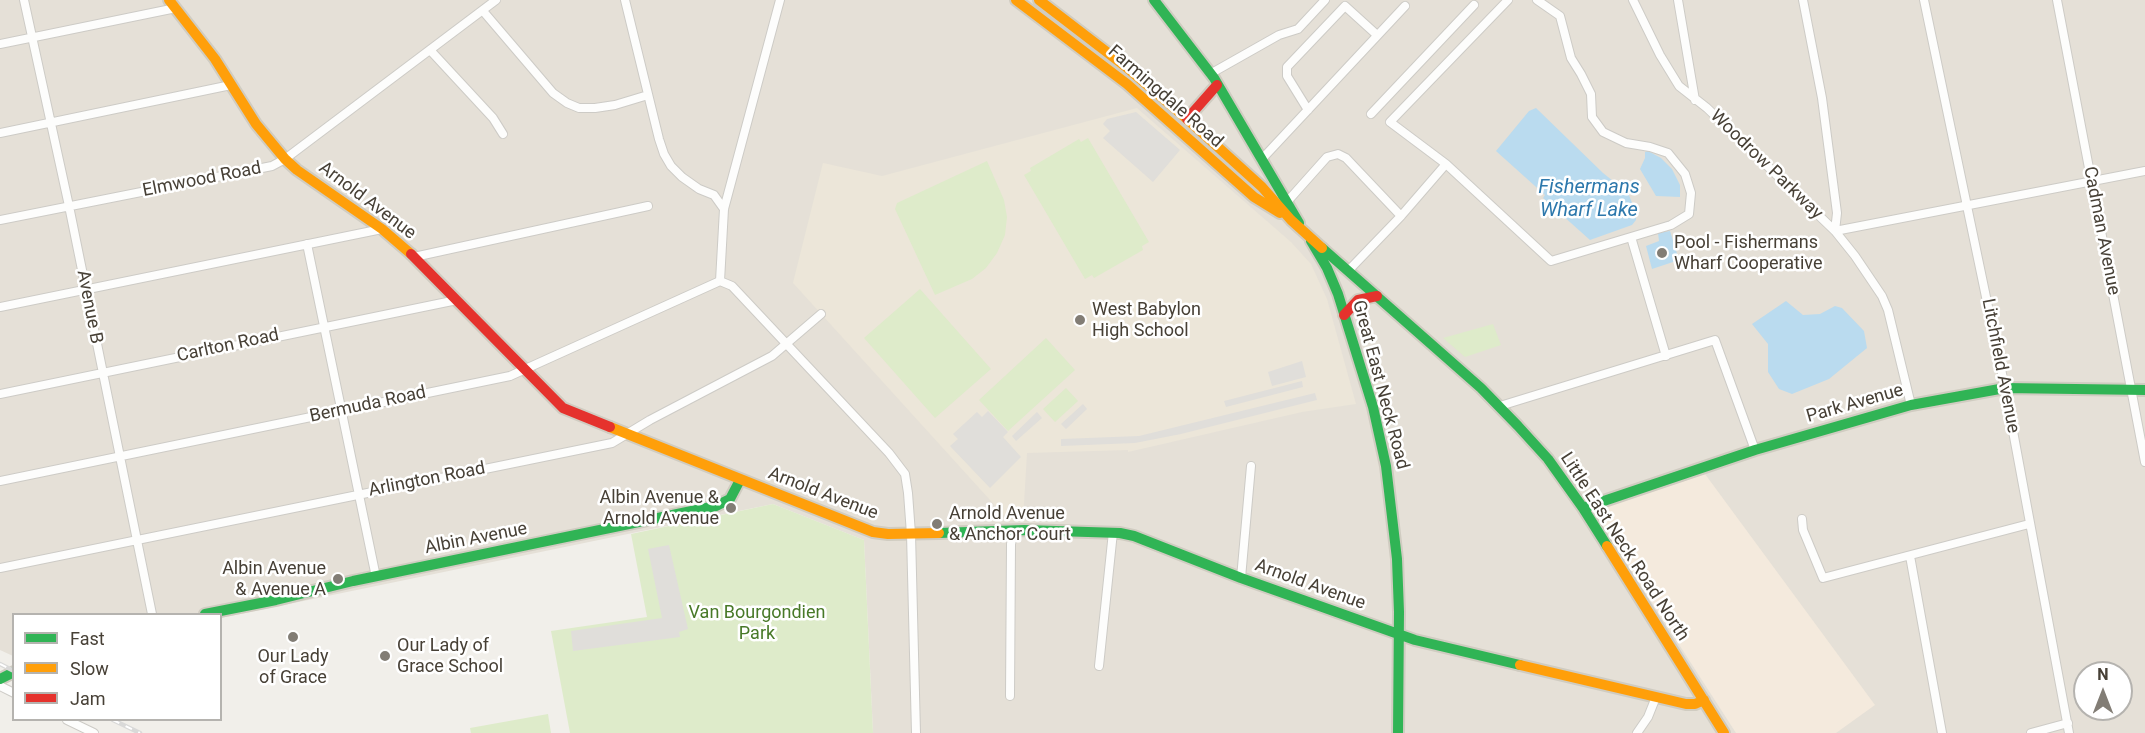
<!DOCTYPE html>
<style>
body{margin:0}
#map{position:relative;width:2145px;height:733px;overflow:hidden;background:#f1efea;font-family:Roboto,sans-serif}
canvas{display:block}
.legend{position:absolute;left:12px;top:613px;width:210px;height:108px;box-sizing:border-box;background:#fff;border:2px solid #b5b3af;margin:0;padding:8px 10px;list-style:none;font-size:18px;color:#474036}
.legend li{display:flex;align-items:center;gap:12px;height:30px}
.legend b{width:30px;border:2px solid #b5b3af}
.north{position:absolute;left:2073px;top:661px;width:60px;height:60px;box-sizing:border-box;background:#fff;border:2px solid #b5b3af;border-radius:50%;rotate:0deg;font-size:16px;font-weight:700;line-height:24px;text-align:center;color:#474036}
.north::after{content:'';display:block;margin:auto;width:21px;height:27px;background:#827d75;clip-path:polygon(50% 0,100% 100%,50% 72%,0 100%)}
</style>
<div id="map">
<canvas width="2145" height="733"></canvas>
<ul class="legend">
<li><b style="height:8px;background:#30b455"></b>Fast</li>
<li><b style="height:8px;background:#ff9f0a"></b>Slow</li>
<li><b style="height:8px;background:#e5322d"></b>Jam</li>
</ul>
<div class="north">N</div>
</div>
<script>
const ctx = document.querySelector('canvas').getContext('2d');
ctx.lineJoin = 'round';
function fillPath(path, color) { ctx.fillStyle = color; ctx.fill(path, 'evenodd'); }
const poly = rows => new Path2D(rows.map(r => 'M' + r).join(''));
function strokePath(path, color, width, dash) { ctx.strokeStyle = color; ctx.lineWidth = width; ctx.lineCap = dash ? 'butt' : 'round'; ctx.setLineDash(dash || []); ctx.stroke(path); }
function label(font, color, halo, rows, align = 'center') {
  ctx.font = font + ' Roboto,sans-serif'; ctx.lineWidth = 5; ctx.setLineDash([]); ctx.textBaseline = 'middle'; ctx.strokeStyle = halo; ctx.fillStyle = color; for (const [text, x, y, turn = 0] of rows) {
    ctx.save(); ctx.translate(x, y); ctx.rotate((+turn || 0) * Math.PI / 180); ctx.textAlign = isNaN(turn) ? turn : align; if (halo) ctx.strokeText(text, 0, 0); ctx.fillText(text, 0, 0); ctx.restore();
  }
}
const residential = poly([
 [0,0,2145,0,2145,733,873,733,864,540,773,504,221,618,220,614,14,614,13,656,0,650],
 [2085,673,2121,673,2121,709,2085,709]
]);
const commercial = poly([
 [1705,474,1875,705,1836,733,1736,733,1593,511]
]);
const education = poly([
 [1137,108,1291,242,1311,264,1327,299,1356,404,1302,412,1128,452,1128,450,1027,453,1023,520,1009,521,793,283,823,163,882,176]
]);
const green = poly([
 [1088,138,1149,242,1142,246,1143,250,1094,278,1092,275,1085,279,1024,175,1031,171,1030,168,1079,139,1081,142],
 [987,161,1004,200,1007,217,1005,235,997,253,986,268,972,279,935,295,895,209,897,203],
 [920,289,991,369,935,418,864,338],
 [1493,324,1501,345,1465,357,1443,338],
 [1046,338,1075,370,1008,431,979,400],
 [1066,388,1078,401,1055,422,1043,409],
 [773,504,864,540,873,733,570,733,551,631,647,617,631,534],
 [548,714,551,733,471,733,470,728]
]);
const parking = poly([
 [1136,112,1180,150,1153,182,1103,138,1110,131,1103,124,1107,119],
 [1302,361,1306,377,1272,386,1268,372],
 [1302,381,1303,387,1226,407,1224,401],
 [1315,393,1317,400,1181,434,1135,443,1061,446,1061,439,1139,436],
 [1083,404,1087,409,1066,429,1061,424],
 [988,411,1008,432,1003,437,1021,457,990,488,950,446,958,439,953,434,977,412,982,417],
 [1037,412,1042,418,1016,441,1012,436],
 [669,545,688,629,679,632,680,637,573,651,571,631,662,618,648,549]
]);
const water = poly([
 [1536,108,1603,173,1628,193,1636,212,1636,220,1632,225,1590,240,1543,198,1545,195,1496,151,1529,111],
 [1648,151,1661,158,1672,169,1680,185,1680,197,1656,196,1640,169,1645,158,1645,152],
 [1670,231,1679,260,1652,269,1646,246,1659,241,1658,233],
 [1786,301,1803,315,1820,314,1835,306,1842,308,1864,331,1867,348,1829,379,1792,394,1779,389,1768,372,1768,344,1752,324]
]);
const street = poly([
 [24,0,69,206,152,614],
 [625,0,659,139,664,154,671,166,682,177,699,189,714,195,724,209],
 [1508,0,1390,122,1446,164,1551,261,1671,225,1689,214,1691,193,1685,174,1668,153,1650,147,1626,143,1603,132,1592,117,1591,94,1581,74,1571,58,1560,16,1537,0],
 [1633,0,1660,55,1679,86,1707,108,1835,231,1855,256,1882,296,1888,310,1911,405],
 [1678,0,1695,100],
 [1803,0,1822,98,1837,213,1835,231,2145,171],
 [1924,0,2005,388,2069,733],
 [2057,0,2145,462],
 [483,11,553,93,567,103,579,108,595,108,615,105,648,95],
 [0,44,176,8],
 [430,50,493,118,503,134],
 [1210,74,1279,35,1298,29,1325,0],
 [1308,110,1287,76,1287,67,1345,6,1377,35],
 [1371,114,1474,5],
 [0,133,231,85],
 [1261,160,1405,6],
 [1286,203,1327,157,1338,154,1346,158,1401,216],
 [0,220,272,166,285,159,496,0],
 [1631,237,1666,356],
 [307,244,376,577],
 [414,257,648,206],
 [1348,271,1401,216,1446,164],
 [720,281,732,286,889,453,905,474,908,493,911,534,916,733],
 [720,281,724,209,780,0],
 [0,307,382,229],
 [0,394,457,300],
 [1500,406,1715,340,1755,450],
 [0,481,510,376,720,281],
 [1802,519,1803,530,1823,578,2029,524],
 [1910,556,1942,733],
 [0,568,612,443,650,420,772,356,821,314],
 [1241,578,1251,466],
 [1099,666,1113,532],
 [0,686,14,693],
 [1010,696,1011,544,1014,531],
 [67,720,94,733],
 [1637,733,1648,717,1656,697],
 [2031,733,2068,723]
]);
const fast = poly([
 [1154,0,1214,78,1299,223],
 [1311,241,1327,268,1338,294,1373,407,1386,466,1397,559,1399,612,1398,733],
 [1322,248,1481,388,1518,426,1548,459,1583,508,1607,546],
 [1583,508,1755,450,1911,405,2005,388,2145,390],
 [939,533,1024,530,1120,533,1134,536,1241,578,1415,640,1520,665],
 [205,614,276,600,353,581,716,506,730,499,740,480],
 [0,679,14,672]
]);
const slow = poly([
 [169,0,215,59,256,124,285,159,297,170,382,229,411,254],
 [1016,0,1127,84,1254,197,1280,213],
 [1039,0,1125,66,1187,119,1262,187,1291,220,1322,248],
 [610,427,873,532,888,534,939,533],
 [1607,546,1724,733],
 [1520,665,1686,704,1695,704,1704,700]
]);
const jam = poly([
 [1187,119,1217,85],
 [411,254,563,408,610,427],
 [1344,315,1358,300,1377,296]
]);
const rail = poly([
 [0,664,14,671],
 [113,720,140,733]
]);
const markers = [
 [1662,253,6,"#827d75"],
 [1080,320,6,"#827d75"],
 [731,508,6,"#827d75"],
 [937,524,6,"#827d75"],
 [338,579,6,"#827d75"],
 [293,637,6,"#827d75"],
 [385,656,6,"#827d75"]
];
const streetNames = [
 ["Farmingdale Road",1165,97,41],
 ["Woodrow Parkway",1766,165,44],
 ["Elmwood Road",202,180,-11],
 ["Arnold Avenue",367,201,37],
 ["Cadman Avenue",2101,231,79],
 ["Avenue B",89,307,79],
 ["Carlton Road",228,346,-12],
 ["Litchfield Avenue",2000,366,79],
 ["Great East Neck Road",1380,385,75],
 ["Park Avenue",1855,404,-16],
 ["Bermuda Road",368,405,-12],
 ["Arlington Road",427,480,-11],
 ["Arnold Avenue",823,494,21],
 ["Albin Avenue",476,539,-11],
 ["Little East Neck Road North",1624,547,57],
 ["Arnold Avenue",1310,585,20]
];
const poiNames = [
 ["Pool - Fishermans",1674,243],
 ["Wharf Cooperative",1674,264],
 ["West Babylon",1092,310],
 ["High School",1092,331],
 ["Albin Avenue &",719,498,"right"],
 ["Arnold Avenue",719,519,"right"],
 ["Arnold Avenue",949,514],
 ["& Anchor Court",949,535],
 ["Albin Avenue",326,569,"right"],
 ["& Avenue A",326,590,"right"],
 ["Our Lady of",397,646],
 ["Grace School",397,667],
 ["Our Lady",293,657,"center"],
 ["of Grace",293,678,"center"]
];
const parkNames = [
 ["Van Bourgondien",757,613],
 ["Park",757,634]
];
const waterNames = [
 ["Fishermans",1589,188],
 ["Wharf Lake",1589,211]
];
fillPath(residential, '#e5e0d7');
fillPath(commercial, '#f4eadd');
fillPath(education, '#ece6d9');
fillPath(green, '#deebca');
fillPath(parking, '#e0deda');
fillPath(water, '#badbef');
strokePath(street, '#cdcbc6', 10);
strokePath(fast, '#d0ccc1', 14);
strokePath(slow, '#d0ccc1', 14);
strokePath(jam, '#d0ccc1', 14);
strokePath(street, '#fdfdfc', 8);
strokePath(fast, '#30b455', 10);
strokePath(slow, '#ff9f0a', 10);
strokePath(jam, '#e5322d', 10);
strokePath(rail, '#d9d9d8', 4.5);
strokePath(rail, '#fff', 2, [7]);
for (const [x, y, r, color] of markers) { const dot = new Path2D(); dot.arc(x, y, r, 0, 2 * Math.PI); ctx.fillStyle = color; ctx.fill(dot); strokePath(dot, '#fff', 2); }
label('18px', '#474036', '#fff', streetNames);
label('18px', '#474036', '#fff', poiNames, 'left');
label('18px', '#487928', '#fff', parkNames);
label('italic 20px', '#2d78ac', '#fff', waterNames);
</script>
